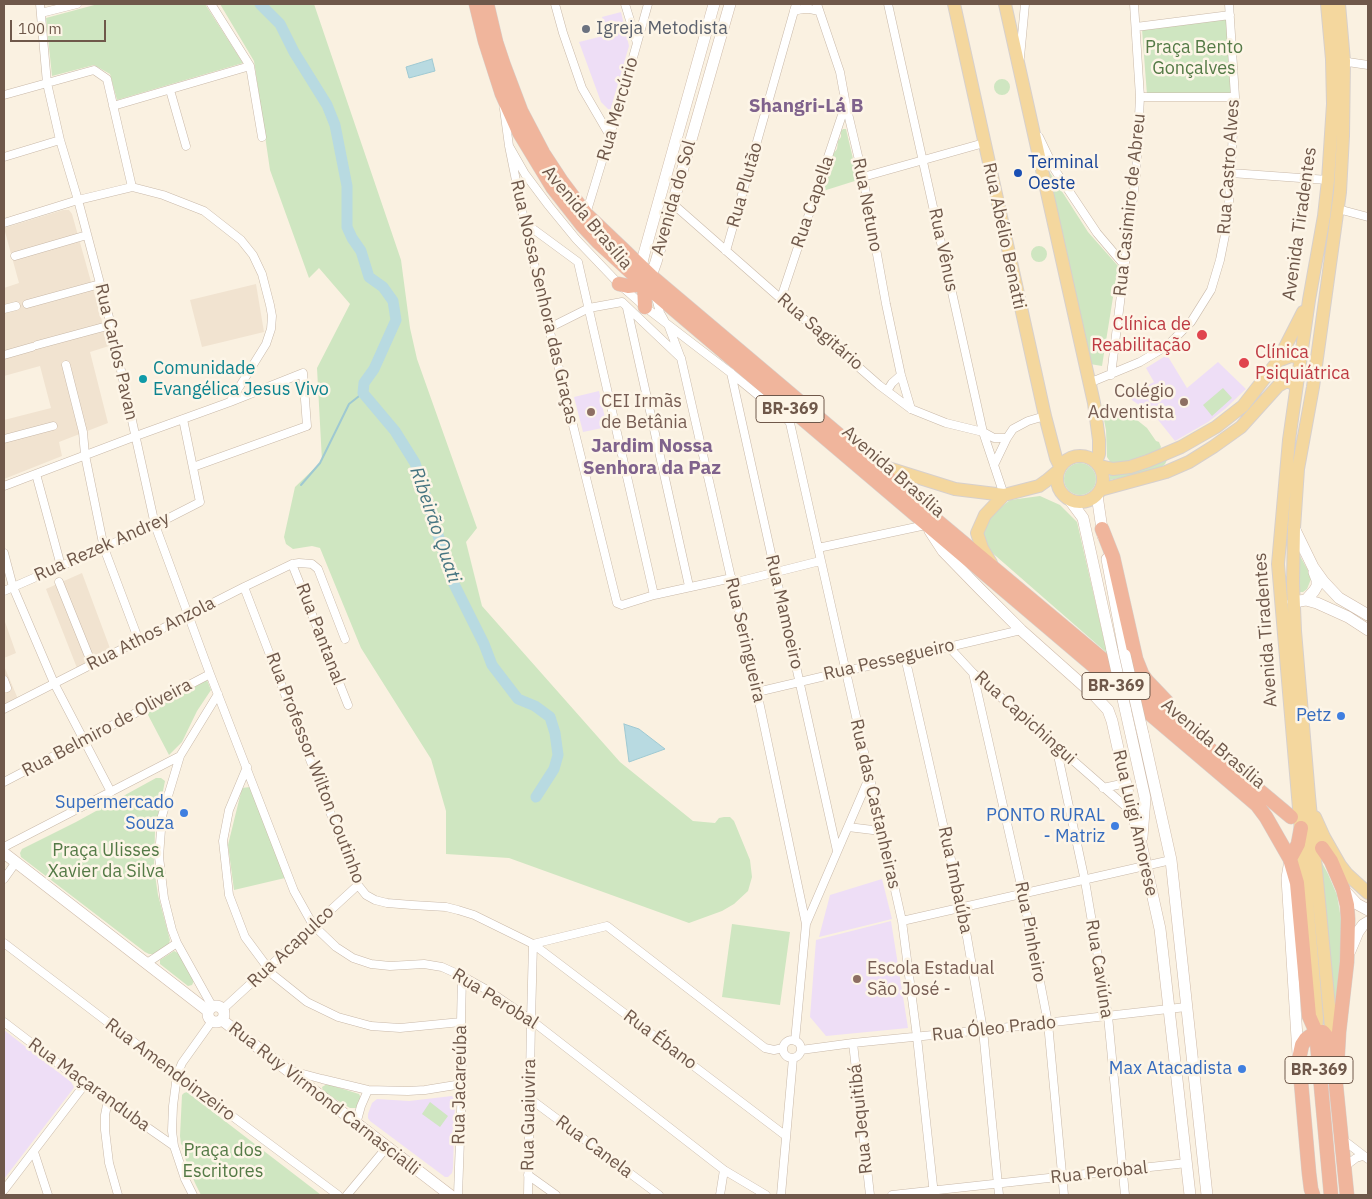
<!DOCTYPE html>
<meta charset="utf-8">
<style>
body{margin:0}
#map{position:relative;width:1372px;height:1199px;overflow:hidden;background:#faf1e1;font-family:"IBM Plex Sans",sans-serif}
canvas{display:block}
.frame{position:absolute;inset:0;border:5px solid #6f584a;pointer-events:none}
.scale{position:absolute;left:10px;top:20px;width:96px;height:22px;box-sizing:border-box;border:2px solid #6f584a;border-top:0;padding-left:6px;font-size:15px;line-height:18px;white-space:nowrap;color:#6f584a;-webkit-text-stroke:4px #fdf5e7;paint-order:stroke}
</style>
<div id="map">
<canvas width="1372" height="1199"></canvas>
<div class="frame"></div>
<div class="scale">100 m</div>
</div>
<script>
const ctx = document.querySelector('canvas').getContext('2d');
ctx.lineJoin = 'round';
function fillPath(path, color) { ctx.fillStyle = color; ctx.fill(path, 'evenodd'); }
const poly = rows => new Path2D(rows.map(r => 'M' + r).join(''));
function strokePath(path, color, width, dash) { ctx.strokeStyle = color; ctx.lineWidth = width; ctx.lineCap = dash ? 'butt' : 'round'; ctx.setLineDash(dash || []); ctx.stroke(path); }
function label(font, color, halo, rows, align = 'center') {
  ctx.font = font + ' "IBM Plex Sans",sans-serif'; ctx.lineWidth = 5; ctx.setLineDash([]); ctx.textBaseline = 'middle'; ctx.strokeStyle = halo; ctx.fillStyle = color; for (const [text, x, y, turn = 0] of rows) {
    ctx.save(); ctx.translate(x, y); ctx.rotate((+turn || 0) * Math.PI / 180); ctx.textAlign = isNaN(turn) ? turn : align; if (halo) ctx.strokeText(text, 0, 0); ctx.fillText(text, 0, 0); ctx.restore();
  }
}
const residential = poly([
 [63,210,69,210,72,214,109,346,90,352,108,423,59,442,62,456,4,479,4,420,51,408,40,366,4,376,4,288,19,283,4,228],
 [256,284,264,332,202,347,190,300],
 [82,573,111,651,77,668,46,589],
 [4,619,16,653,4,658],
 [4,666,18,699,4,706]
]);
const education = poly([
 [621,12,629,46,610,111,601,102,579,42,607,35,602,17],
 [1167,355,1187,388,1218,362,1246,389,1225,409,1208,422,1175,441,1155,416,1126,396,1154,382,1146,368],
 [599,391,607,427,583,432,574,397],
 [882,879,892,919,819,937,830,895],
 [891,921,908,1028,826,1036,810,1017,816,940],
 [4,1030,71,1082,74,1087,73,1089,4,1179],
 [452,1096,455,1101,453,1168,452,1173,448,1177,445,1177,370,1121,368,1118,368,1114,372,1103,377,1099,409,1101]
]);
const green = poly([
 [98,4,205,4,243,63,117,100,110,74,94,65,52,76,46,18],
 [220,4,314,4,401,260,410,328,417,359,477,528,466,542,482,606,620,762,693,821,715,823,719,818,724,817,730,817,734,821,750,860,752,877,748,891,734,904,722,911,689,923,509,858,446,854,446,811,431,759,361,648,320,548,312,546,293,549,286,544,284,537,295,487,322,461,317,368,350,304,319,268,309,278,270,170,254,61],
 [1227,18,1233,95,1147,95,1142,29],
 '994 87a8 8 0 1 1 16 0a8 8 0 1 1-16 0Z',
 [843,129,846,129,858,180,823,191,833,154,837,149,838,141,841,137,841,131],
 [1045,165,1088,232,1118,266,1102,366,1090,364],
 '1031 254a8 8 0 1 1 16 0a8 8 0 1 1-16 0Z',
 [1223,388,1232,398,1212,416,1203,405],
 [1104,405,1118,409,1137,420,1147,428,1156,441,1159,442,1161,447,1159,451,1118,464,1111,463,1107,457,1106,430,1102,410,1102,406],
 [1168,458,1165,464,1163,466,1143,473,1110,480,1110,474],
 '1064 479a16 16 0 1 1 32 0a16 16 0 1 1-32 0Z',
 [1040,496,1060,505,1077,522,1107,653,989,550,983,533,991,515,1010,500],
 [1300,556,1310,574,1311,579,1307,589,1303,592,1299,592],
 [207,680,211,690,197,711,182,742,169,755,147,713],
 [156,778,161,778,165,781,155,831,154,868,158,895,170,940,168,946,153,954,149,954,145,952,21,857,20,853,22,849,76,822],
 [250,787,285,878,234,890,228,845,242,788],
 [1321,861,1328,874,1337,895,1342,925,1342,936,1335,1030],
 [732,924,790,932,780,1005,722,997],
 [174,951,178,953,194,981,192,985,188,986,160,964,160,960],
 [327,1084,359,1094,361,1098,359,1104,356,1108,350,1108,325,1093,323,1091,322,1087],
 [187,1092,316,1191,321,1195,201,1195,195,1183,183,1153,185,1150,182,1149,183,1146,181,1144,180,1136,182,1095,184,1093],
 [430,1102,448,1116,440,1127,422,1114]
]);
const water = poly([
 [432,59,435,71,409,78,406,67,432,59],
 [624,724,639,729,665,749,629,762,624,724]
]);
const stream = poly([
 [301,485,320,463,349,404,363,393]
]);
const river = poly([
 [260,4,280,24,294,52,327,105,335,125,347,186,347,227,352,238,361,251,369,277,383,287,393,301,396,320,374,369,364,383,363,393,395,431,415,463,453,582,484,644,492,665,518,699,535,706,550,717,555,733,558,755,554,769,536,797]
]);
const street = poly([
 [40,4,47,83,60,140,78,200,111,325,155,525,210,674,294,891,313,925,336,947,353,958,371,964,390,966,424,964,442,967,462,976,489,991,531,1020,724,1170,766,1195],
 [211,4,250,66,262,137],
 [555,4,563,33,582,88,610,136],
 [625,4,637,43],
 [817,4,840,72,846,105,863,177,886,304,901,375,911,409],
 [888,4,983,432,1004,495],
 [794,11,802,9,810,9,819,11],
 [41,13,77,4],
 [1136,27,1230,15],
 [1020,57,1025,4],
 [1341,61,1368,65],
 [170,90,186,146],
 [4,95,94,70,107,79,132,187],
 [1140,97,1235,97],
 [113,106,250,66],
 [504,109,509,146,524,220,549,328,617,603,622,605,654,595,732,578],
 [1039,137,1055,170,1097,233,1125,266],
 [509,146,525,174,549,206,576,239,619,284,645,307,731,373,787,419,790,423,902,921,917,1037,934,1195],
 [4,157,60,140],
 [1231,173,1328,180],
 [863,177,984,143],
 [673,204,879,385,911,409,946,423,983,432,994,438,1007,438],
 [1338,209,1368,217],
 [586,214,627,79,648,4],
 [4,223,78,200,132,187,163,195,204,211,241,240,253,255,262,274,270,305,272,316,271,329,266,344,230,402],
 [525,223,578,262,654,595],
 [726,251,796,4],
 [15,256,87,235],
 [655,294,660,313,664,320],
 [781,298,845,106],
 [27,304,100,284],
 [627,308,689,586],
 [4,309,16,306],
 [669,327,680,356],
 [549,328,589,308,622,302,681,358,757,692,806,924],
 [37,345,111,325],
 [4,355,32,347],
 [66,365,83,432,85,455,104,548,139,641],
 [731,373,837,851],
 [1111,375,1136,174,1140,97,1134,4],
 [1089,383,1140,362,1167,346,1191,322,1211,290,1220,260,1228,220,1235,97,1229,4],
 [887,391,892,383,901,375],
 [4,439,53,426],
 [994,465,1007,438,1013,429,1028,421,1045,416],
 [36,474,61,566],
 [4,486,136,436,230,402,303,373,307,426,193,467],
 [818,548,926,525],
 [4,553,13,587,54,683,111,792],
 [292,564,348,705],
 [59,582,92,664],
 [733,583,820,561],
 [244,587,358,885,366,895,375,900,387,903,412,905,446,907,458,910,474,915,533,944,786,1136],
 [4,591,155,525,200,502,183,419],
 [948,646,973,673,1132,812],
 [905,657,962,908,983,1030,999,1195],
 [973,673,1023,894,1048,1023,1064,1195],
 [4,680,7,688],
 [757,692,1021,630],
 [4,709,244,587,292,564,299,563,312,564,318,569,345,639],
 [1056,746,1085,881,1108,1016,1125,1195],
 [247,767,229,810,223,841,229,895,245,937,268,968,272,974,307,1002,338,1017,371,1026,400,1028,461,1022],
 [4,782,210,674],
 [1103,788,1126,783],
 [848,827,881,831],
 [4,847,180,756],
 [4,879,16,862],
 [902,921,1171,860],
 [4,943,177,1075,338,1195],
 [533,944,607,926,765,1048,774,1050,783,1048],
 [147,963,177,943],
 [212,1006,177,943,172,930,164,898,159,857,162,816,180,756,218,694],
 [223,1009,358,885],
 [4,1022,85,1084,174,1146],
 '783 1049a9 9 0 1 1 18 0a9 9 0 1 1-18 0Z',
 [795,1041,806,924,869,778],
 [853,1043,870,1195],
 [801,1050,853,1043,983,1030,1186,1007],
 [292,1071,322,1079,368,1090,408,1091,425,1090,462,1084],
 [529,1098,659,1195],
 [108,1100,105,1115,105,1130,109,1163,118,1195],
 [356,1124,361,1106,368,1090],
 [1342,1139,1368,1159],
 [34,1152,48,1195],
 [1346,1169,1348,1164,1356,1158,1363,1156],
 [528,1175,556,1195],
 [4,1190,85,1084],
 [193,1195,185,1179,174,1146,172,1131,173,1106,177,1075,182,1063,212,1021],
 [347,1195,387,1147],
 [458,1195,462,1084,461,1022,462,976],
 [528,1195,531,1020,533,944],
 [720,1195,724,1170],
 [781,1195,793,1058],
 [892,1195,1187,1163]
]);
const secondary = poly([
 [642,273,641,267,644,254,714,4],
 [647,281,651,276,656,262,730,4],
 [1097,495,1103,536],
 [1069,499,1083,518,1112,650],
 [1294,528,1313,567,1323,581,1339,598,1368,615],
 [930,531,943,551,979,588,1021,630,1095,696,1108,710,1112,721,1132,812,1141,843,1160,929,1190,1195],
 [1107,559,1125,655],
 [1306,600,1314,591,1317,586,1317,580,1314,572],
 [1293,602,1306,600,1317,603,1348,617,1368,630],
 [1125,708,1145,798,1142,837],
 [1143,734,1171,860,1207,1195],
 [4,853,208,1011],
 [1290,860,1287,878,1298,1054],
 [1343,889,1357,904,1368,910],
 [1350,951,1358,932,1363,925,1368,922],
 '208 1014a8 8 0 1 1 16 0a8 8 0 1 1-16 0Z',
 [222,1020,450,1195]
]);
const primary = poly([
 [954,4,1045,416,1056,458,1060,466],
 [1005,4,1094,403,1099,440,1099,454,1096,462],
 [1278,361,1303,312],
 '1057 479a23 23 0 1 1 46 0a23 23 0 1 1-46 0Z',
 [872,463,955,489,1004,495,1039,486,1046,481,1059,470],
 [1100,466,1113,469,1130,467,1148,461,1181,447,1216,427,1243,406,1278,361,1291,356,1301,358],
 [1100,490,1166,472,1189,462,1213,447,1241,427,1278,386,1287,381,1294,384,1296,388],
 [991,563,982,548,977,533,985,515,1004,495],
 [1315,817,1324,837,1340,865,1347,874,1368,893],
 [1316,1032,1317,1018,1278,564,1289,440,1309,300,1324,216,1328,180,1333,104,1332,59,1327,4],
 [1333,1048,1309,796,1295,631,1293,583,1294,528,1298,469,1313,387,1340,192,1343,136,1344,61,1339,4]
]);
const highway = poly([
 [476,4,485,41,502,94,519,132,553,188,582,225,598,242,644,284,1243,793,1257,805,1266,817,1290,859,1297,883,1309,1016,1316,1032,1331,1195],
 [487,4,496,42,504,66,521,111,543,153,562,182,586,214,651,276,871,462,910,498,1291,817],
 [619,284,628,286,644,284],
 [644,284,645,307],
 [1102,529,1113,557,1136,659,1142,674,1147,681,1167,702],
 [1322,848,1331,861,1343,889,1347,905,1348,919,1347,962,1339,1032,1336,1085,1347,1195],
 [1290,859,1298,844,1301,828],
 [1313,1195,1311,1189,1309,1173,1299,1059,1302,1045,1306,1039,1316,1032,1323,1032,1327,1037,1331,1064]
]);
const secondaryBridge = poly([
 [1112,650,1125,708],
 [1125,655,1143,734]
]);
const markers = [
 [586,29,5,"#6b7280"],
 [1018,173,5,"#1a4fb4"],
 [1202,335,6,"#e0444e"],
 [1244,363,6,"#e0444e"],
 [143,379,5,"#0f9aa8"],
 [1184,402,5,"#8d6e63"],
 [591,412,5,"#8d6e63"],
 [1341,716,5,"#3f7fe0"],
 [184,813,5,"#3f7fe0"],
 [1115,826,5,"#3f7fe0"],
 [857,979,5,"#8d6e63"],
 [1242,1069,5,"#3f7fe0"]
];
const shields = [
 [790,409,68],
 [1116,686,68],
 [1319,1070,68]
];
const shieldNames = [
 ["BR-369",790,409],
 ["BR-369",1116,686],
 ["BR-369",1319,1070]
];
const worshipNames = [
 ["Igreja Metodista",596,29]
];
const parkNames = [
 ["Praça Bento",1194,48],
 ["Gonçalves",1194,69],
 ["Praça Ulisses",106,851],
 ["Xavier da Silva",106,872],
 ["Praça dos",223,1151],
 ["Escritores",223,1172]
];
const streetNames = [
 ["Rua Mercúrio",618,109,-74],
 ["Rua Castro Alves",1229,167,-86],
 ["Rua Plutão",745,185,-74],
 ["Avenida do Sol",674,198,-74],
 ["Rua Capella",813,202,-71],
 ["Rua Netuno",867,205,79],
 ["Rua Casimiro de Abreu",1130,205,-84],
 ["Avenida Brasília",587,218,50],
 ["Avenida Tiradentes",1300,224,-82],
 ["Rua Abélio Benatti",1004,236,78],
 ["Rua Vênus",943,250,78],
 ["Rua Nossa Senhora das Graças",544,302,77],
 ["Rua Sagitário",820,332,41],
 ["Rua Carlos Pavan",116,352,77],
 ["Avenida Brasília",893,472,41],
 ["Rua Rezek Andrey",102,547,-24],
 ["Rua Mamoeiro",784,612,77],
 ["Avenida Tiradentes",1266,630,-94],
 ["Rua Athos Anzola",151,634,-27],
 ["Rua Pantanal",320,634,69],
 ["Rua Seringueira",745,640,77],
 ["Rua Pessegueiro",889,660,-13],
 ["Rua Capichingui",1025,718,42],
 ["Rua Belmiro de Oliveira",107,728,-28],
 ["Avenida Brasília",1213,744,40],
 ["Rua Professor Wilton Coutinho",315,768,69],
 ["Rua das Castanheiras",875,804,77],
 ["Rua Luigi Amorese",1135,823,77],
 ["Rua Imbaúba",955,880,78],
 ["Rua Pinheiro",1030,932,79],
 ["Rua Acapulco",291,947,-43],
 ["Rua Caviúna",1099,969,81],
 ["Rua Perobal",495,999,32],
 ["Rua Óleo Prado",994,1029,-6],
 ["Rua Ébano",660,1040,37],
 ["Rua Amendoinzeiro",170,1070,37],
 ["Rua Maçaranduba",89,1085,36],
 ["Rua Jacareúba",460,1085,-89],
 ["Rua Ruy Virmond Carnascialli",324,1099,38],
 ["Rua Guaiuvira",529,1115,-89],
 ["Rua Jequitibá",861,1119,-96],
 ["Rua Canela",594,1147,37],
 ["Rua Perobal",1099,1173,-6]
];
const transitNames = [
 ["Terminal",1028,163],
 ["Oeste",1028,184]
];
const healthNames = [
 ["Clínica de",1191,325],
 ["Reabilitação",1191,346],
 ["Clínica",1255,353,"left"],
 ["Psiquiátrica",1255,374,"left"]
];
const cultureNames = [
 ["Comunidade",153,369],
 ["Evangélica Jesus Vivo",153,390]
];
const educationNames = [
 ["Colégio",1174,392,"right"],
 ["Adventista",1174,413,"right"],
 ["CEI Irmãs",601,402],
 ["de Betânia",601,423],
 ["Escola Estadual",867,969],
 ["São José -",867,990]
];
const shopNames = [
 ["Petz",1331,716],
 ["Supermercado",174,803],
 ["Souza",174,824],
 ["PONTO RURAL",1105,816],
 ["- Matriz",1105,837],
 ["Max Atacadista",1232,1069]
];
const neighbourhoodNames = [
 ["Shangri-Lá B",806,107],
 ["Jardim Nossa",652,447],
 ["Senhora da Paz",652,469]
];
const waterNames = [
 ["Ribeirão Quati",435,525,71]
];
fillPath(residential, '#f1e3d0');
fillPath(education, '#eedef6');
fillPath(green, '#cfe6c1');
fillPath(water, '#b8dae1');
strokePath(water, '#9fc9d2', 1);
strokePath(stream, '#9fc9d2', 2);
strokePath(river, '#b8dae1', 11);
strokePath(street, '#c9b9a9', 9);
strokePath(secondary, '#cfbbaa', 12);
strokePath(primary, '#d7d0cc', 14);
strokePath(highway, '#d7d0cc', 15);
strokePath(street, '#fff', 8);
strokePath(secondary, '#fff', 11);
strokePath(primary, '#f4d79e', 12);
strokePath(highway, '#f0b59c', 14);
strokePath(secondaryBridge, '#cfbbaa', 12, []);
strokePath(secondaryBridge, '#fff', 11);
for (const [x, y, r, color] of markers) { const dot = new Path2D(); dot.arc(x, y, r, 0, 2 * Math.PI); ctx.fillStyle = color; ctx.fill(dot); strokePath(dot, '#fdf5e7', 2); }
for (const [x, y, w] of shields) { const box = new Path2D(); box.roundRect(x - w / 2, y - 13.5, w, 27, 4); ctx.fillStyle = '#fdf5e7'; ctx.fill(box); strokePath(box, '#6f584a', 1); }
label('bold 16px', '#6f584a', null, shieldNames);
label('18px', '#5b616d', '#fdf5e7', worshipNames, 'left');
label('18px', '#547a46', '#fdf5e7', parkNames);
label('18px', '#6f584a', '#fdf5e7', streetNames);
label('18px', '#164399', '#fdf5e7', transitNames, 'left');
label('18px', '#be3a42', '#fdf5e7', healthNames, 'right');
label('18px', '#0d838f', '#fdf5e7', cultureNames, 'left');
label('18px', '#785e54', '#fdf5e7', educationNames, 'left');
label('18px', '#366cbe', '#fdf5e7', shopNames, 'right');
label('bold 19px', '#7f628c', '#fdf5e7', neighbourhoodNames);
label('italic 19px', '#467581', '#fdf5e7', waterNames);
</script>
